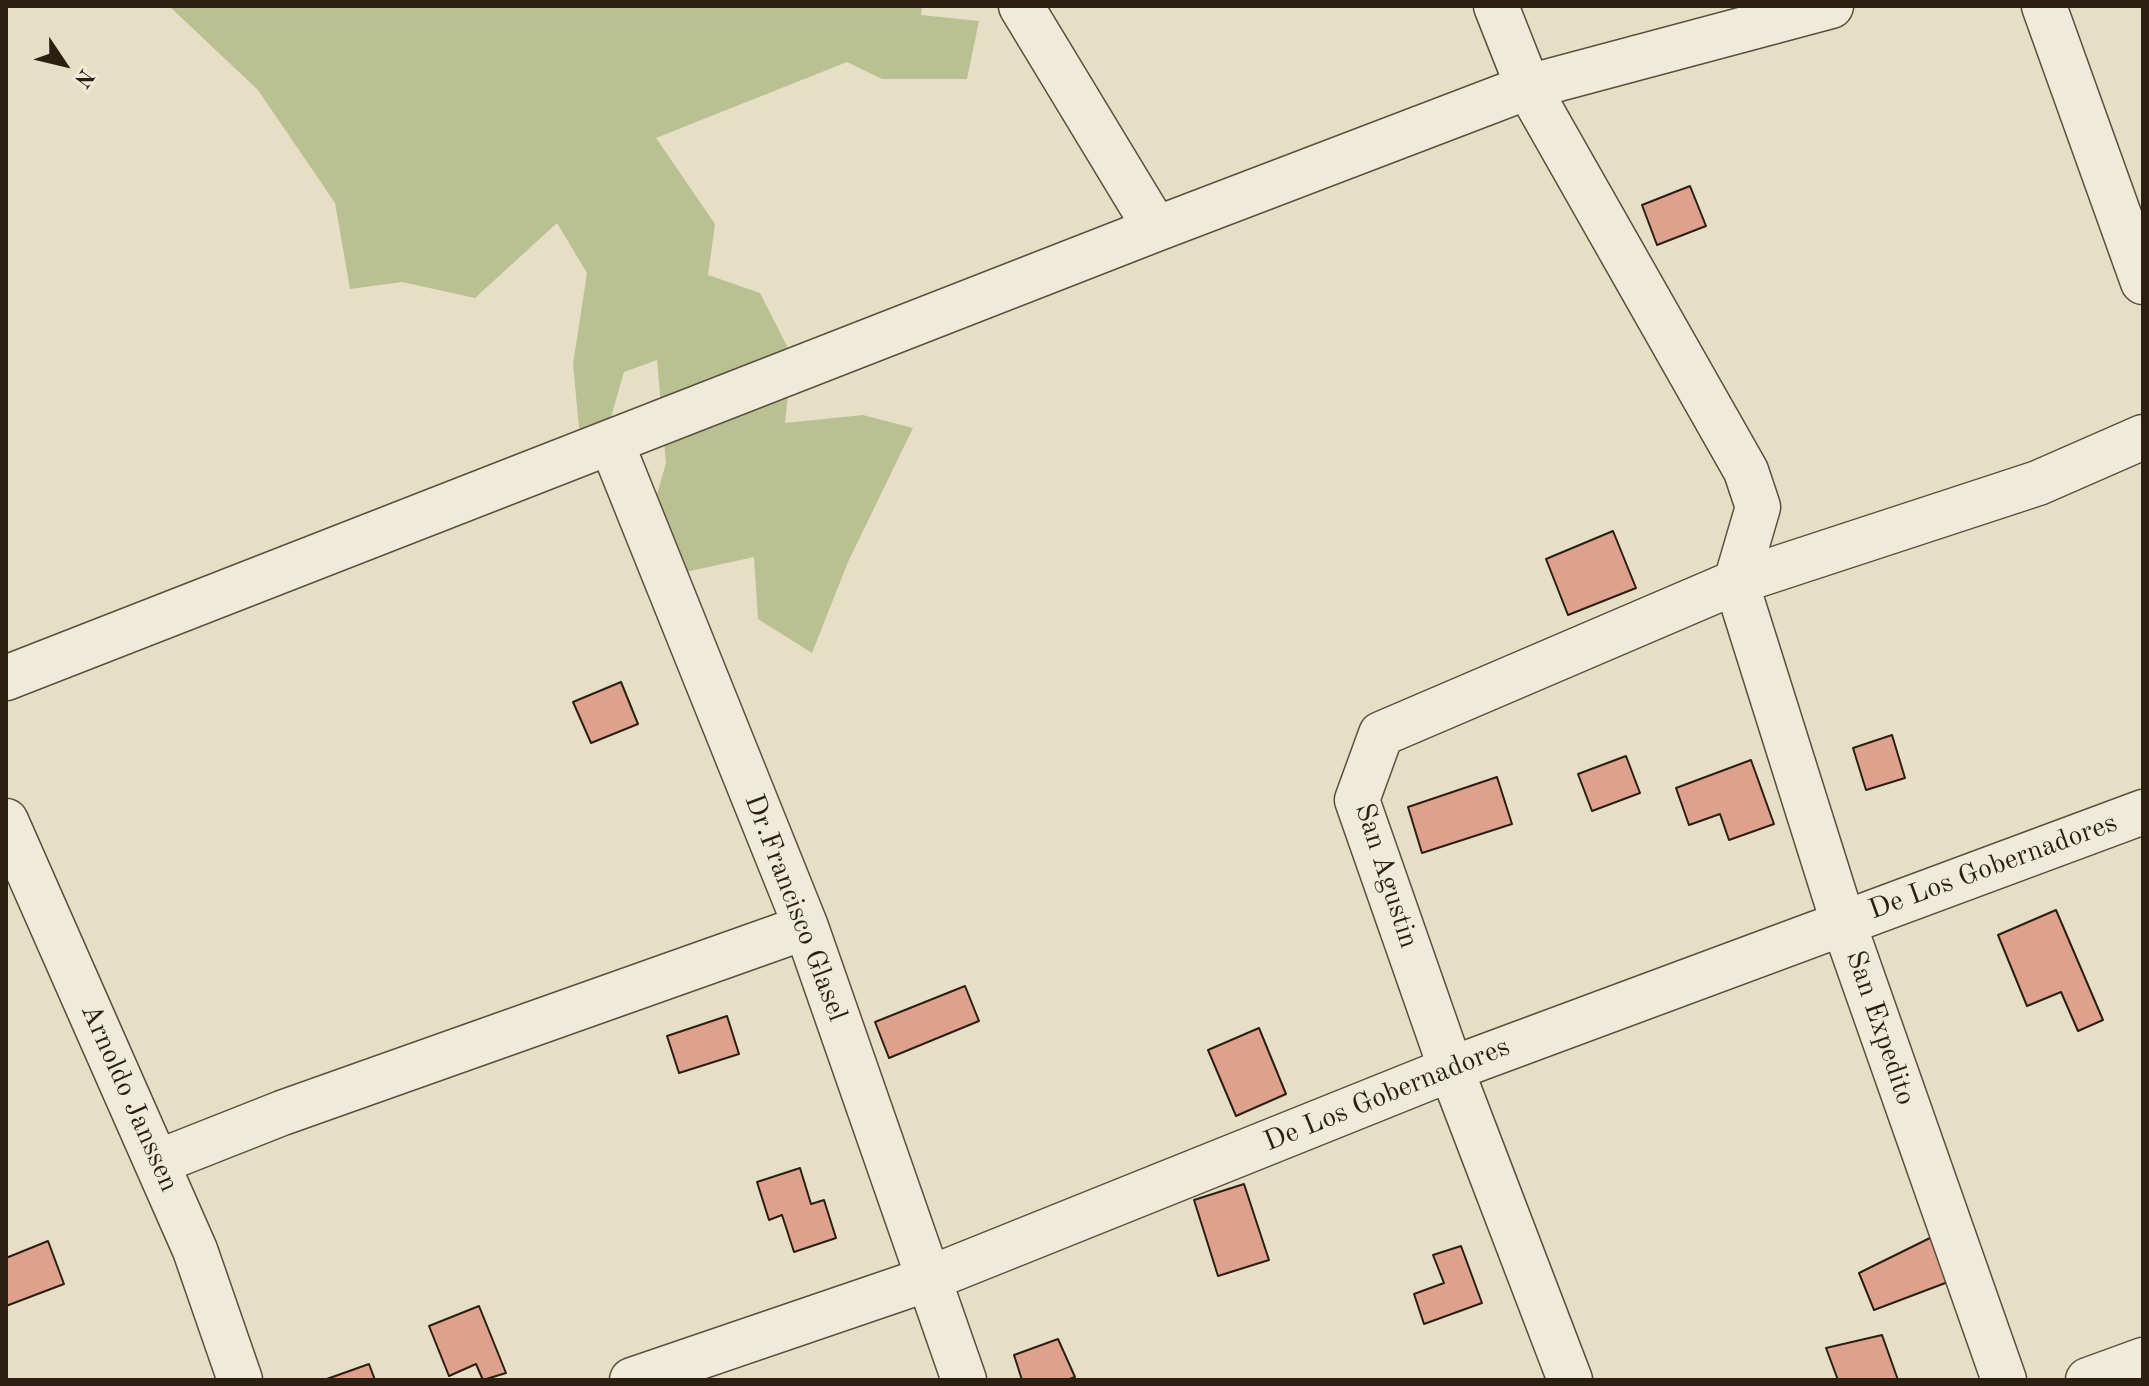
<!DOCTYPE html>
<style>
body{margin:0}
#map{position:relative;width:2149px;height:1386px;overflow:hidden;background:#e7dfc5;font-family:"Old Standard TT",serif}
canvas{display:block}
.frame{position:absolute;inset:0;border:8px solid #2b1f12;pointer-events:none}
.north{position:absolute;left:24px;top:24px;width:80px;height:80px;-webkit-text-stroke:6px #efead9;paint-order:stroke;rotate:125deg;font-size:22px;font-weight:700;line-height:32px;text-align:center;color:#2b1f12}
.north::after{content:'';display:block;margin:auto;width:28px;height:36px;background:#2b1f12;clip-path:polygon(50% 0,100% 100%,50% 72%,0 100%)}
</style>
<div id="map">
<canvas width="2149" height="1386"></canvas>
<div class="frame"></div>
<div class="north">N</div>
</div>
<script>
const ctx = document.querySelector('canvas').getContext('2d');
ctx.lineJoin = 'round';
function fillPath(path, color) { ctx.fillStyle = color; ctx.fill(path, 'evenodd'); }
const poly = rows => new Path2D(rows.map(r => 'M' + r).join(''));
function strokePath(path, color, width, dash) { ctx.strokeStyle = color; ctx.lineWidth = width; ctx.lineCap = dash ? 'butt' : 'round'; ctx.setLineDash(dash || []); ctx.stroke(path); }
function label(font, color, halo, rows, align = 'center') {
  ctx.font = font + ' "Old Standard TT",serif'; ctx.lineWidth = 6; ctx.setLineDash([]); ctx.textBaseline = 'middle'; ctx.strokeStyle = halo; ctx.fillStyle = color; for (const [text, x, y, turn = 0] of rows) {
    ctx.save(); ctx.translate(x, y); ctx.rotate((+turn || 0) * Math.PI / 180); ctx.textAlign = isNaN(turn) ? turn : align; if (halo) ctx.strokeText(text, 0, 0); ctx.fillText(text, 0, 0); ctx.restore();
  }
}
const green = poly([
 [169,6,922,6,921,15,979,21,967,79,882,79,847,62,656,138,715,224,708,275,760,293,792,356,785,423,863,415,913,428,848,562,812,653,758,619,754,557,676,574,648,526,666,463,657,360,624,372,607,431,579,428,573,364,587,273,557,223,475,298,402,282,350,289,335,203,258,90]
]);
const building = poly([
 [1690,186,1706,226,1657,245,1642,205,1690,186],
 [1613,531,1636,588,1568,615,1546,559,1613,531],
 [621,682,638,724,591,743,573,702,621,682],
 [1892,735,1905,778,1866,790,1853,748,1892,735],
 [1626,756,1640,793,1592,811,1578,774,1626,756],
 [1751,760,1774,824,1729,840,1720,814,1689,825,1676,788,1751,760],
 [1497,777,1512,824,1422,853,1408,807,1497,777],
 [2056,910,2103,1020,2078,1031,2061,992,2027,1006,1998,935,2056,910],
 [965,986,979,1021,889,1058,875,1022,965,986],
 [727,1016,739,1054,679,1073,667,1036,727,1016],
 [1259,1028,1286,1094,1236,1116,1208,1050,1259,1028],
 [800,1168,811,1204,824,1200,836,1238,794,1252,782,1215,769,1220,757,1182,800,1168],
 [1244,1184,1269,1260,1218,1276,1194,1200,1244,1184],
 [1934,1236,1948,1282,1874,1310,1859,1273,1934,1236],
 [48,1241,64,1284,6,1306,6,1258,48,1241],
 [1461,1246,1482,1303,1424,1324,1414,1294,1444,1283,1433,1255,1461,1246],
 [479,1306,506,1373,483,1380,476,1364,449,1376,429,1326,479,1306],
 [1882,1335,1898,1380,1838,1380,1826,1348,1882,1335],
 [1058,1339,1075,1377,1067,1380,1022,1380,1014,1355,1058,1339],
 [369,1364,375,1380,324,1380,369,1364]
]);
const street = poly([
 [1021,6,1156,229],
 [1496,6,1528,87,1746,471,1758,507,1736,582],
 [2044,6,2143,282],
 [611,442,806,927,964,1380],
 [1736,582,1843,922,2004,1380],
 [6,678,1156,229,1528,87,1831,6],
 [6,821,195,1250,240,1380],
 [158,1162,282,1113,806,927],
 [632,1380,928,1279,1451,1069,2143,812],
 [1570,1380,1451,1069,1357,800,1381,734,1736,582,2038,483,2143,437],
 [2088,1380,2143,1360]
]);
const streetNames = [
 ["De Los Gobernadores",1993,867,-20],
 ["San Agustin",1386,876,72],
 ["Dr.Francisco Glasel",795,908,69],
 ["San Expedito",1880,1028,71],
 ["De Los Gobernadores",1387,1095,-22],
 ["Arnoldo Janssen",129,1098,66]
];
fillPath(green, '#b9c192');
fillPath(building, '#dea18d');
strokePath(building, '#2b1f12', 2);
strokePath(street, '#5a4f3f', 47);
strokePath(street, '#efead9', 44);
label('28px', '#2b1f12', '#efead9', streetNames);
</script>
